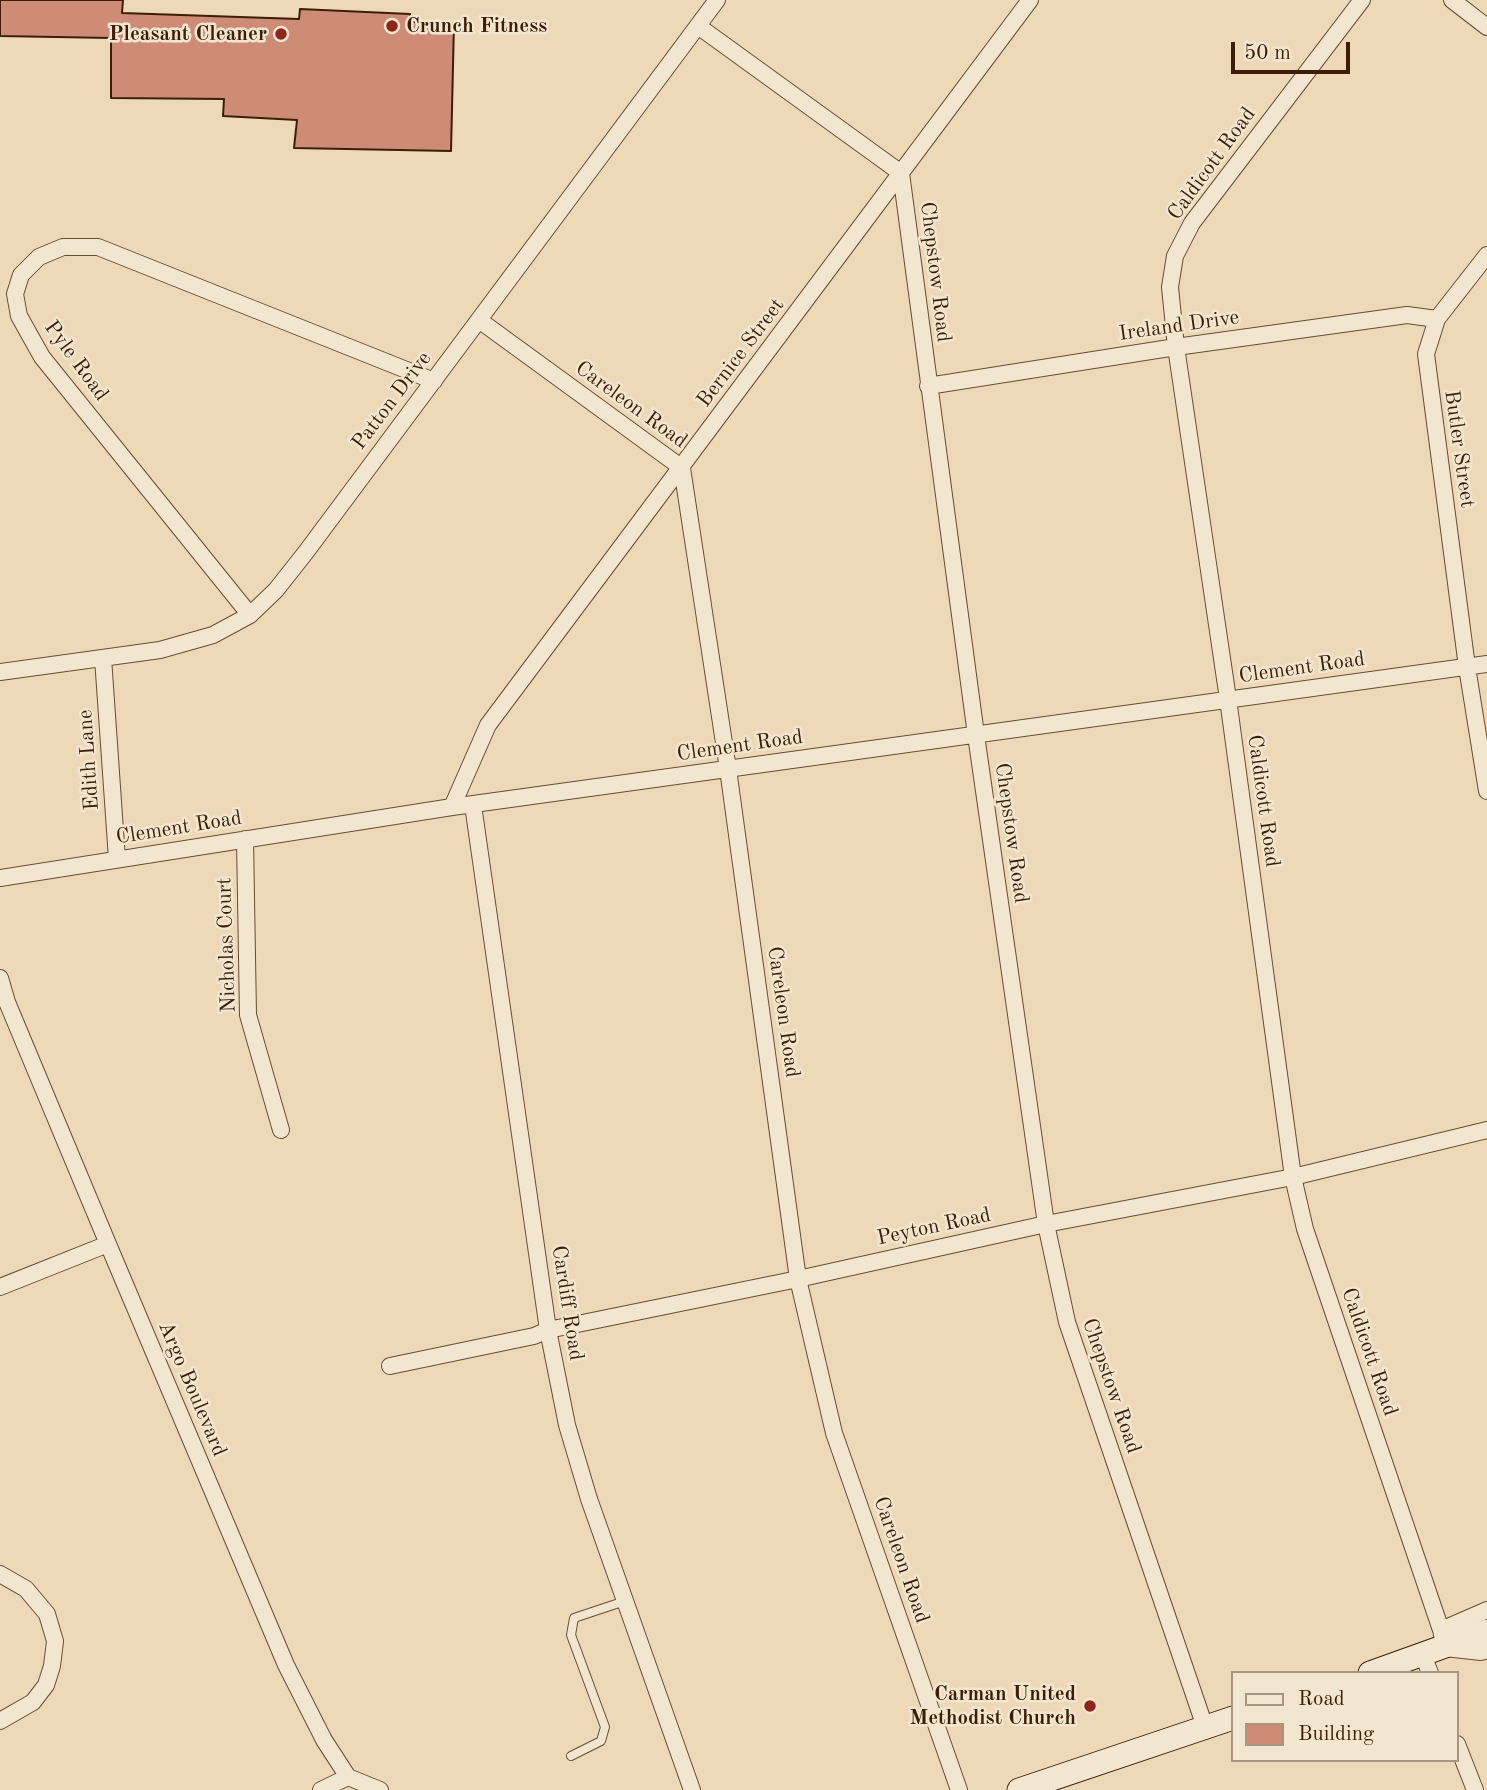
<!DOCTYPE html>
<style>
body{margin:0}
#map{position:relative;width:1487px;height:1790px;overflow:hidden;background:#edd9b8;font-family:"Old Standard TT",serif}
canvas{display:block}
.legend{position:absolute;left:1231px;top:1671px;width:228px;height:91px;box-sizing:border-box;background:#f3e6d1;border:2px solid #a9967f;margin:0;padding:9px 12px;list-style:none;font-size:21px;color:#3b1e05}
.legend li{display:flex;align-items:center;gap:14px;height:35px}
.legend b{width:35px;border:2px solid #a9967f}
.scale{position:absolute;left:1231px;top:42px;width:119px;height:32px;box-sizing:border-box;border:4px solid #3b1e05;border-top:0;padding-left:9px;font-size:21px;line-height:24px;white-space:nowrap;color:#3b1e05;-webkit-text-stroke:5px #f3e6d1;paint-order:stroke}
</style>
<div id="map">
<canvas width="1487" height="1790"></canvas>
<ul class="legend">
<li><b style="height:9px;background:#f3e6d1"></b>Road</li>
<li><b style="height:19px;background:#ce8c77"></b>Building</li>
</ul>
<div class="scale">50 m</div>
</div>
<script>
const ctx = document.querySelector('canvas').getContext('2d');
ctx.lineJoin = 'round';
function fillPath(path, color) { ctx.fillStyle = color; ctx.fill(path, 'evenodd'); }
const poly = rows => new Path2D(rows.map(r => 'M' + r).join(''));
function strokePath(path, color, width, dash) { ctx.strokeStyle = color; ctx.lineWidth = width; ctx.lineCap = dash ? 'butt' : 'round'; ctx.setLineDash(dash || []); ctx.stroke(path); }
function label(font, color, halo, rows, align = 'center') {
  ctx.font = font + ' "Old Standard TT",serif'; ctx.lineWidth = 5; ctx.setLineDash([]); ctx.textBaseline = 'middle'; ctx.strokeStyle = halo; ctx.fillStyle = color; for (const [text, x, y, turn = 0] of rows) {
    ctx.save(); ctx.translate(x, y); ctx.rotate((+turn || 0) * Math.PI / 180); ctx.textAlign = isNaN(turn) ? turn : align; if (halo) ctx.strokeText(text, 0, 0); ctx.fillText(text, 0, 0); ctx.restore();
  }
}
const building = poly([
 [0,0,123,0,122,13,299,19,300,9,410,14,410,22,454,23,451,151,294,148,297,120,223,116,224,99,111,98,111,38,0,36,0,0]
]);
const lane = poly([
 [571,1756,601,1741,605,1727,571,1635,574,1618,625,1601]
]);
const street = poly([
 [1362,0,1192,223,1175,256,1170,287,1176,347,1228,699,1293,1177,1305,1229,1441,1630,1445,1648,1481,1652,1487,1650],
 [1452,0,1487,27],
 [698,26,901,173,976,735,1046,1224,1067,1322,1205,1727],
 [1487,255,1437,319,1426,354,1467,667,1487,791],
 [479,320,682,468,728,769,798,1279,834,1433,959,1790],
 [928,386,1176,347,1407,315,1437,319],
 [250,615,42,357,19,316,15,294,21,275,39,257,63,247,98,247,434,381],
 [103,658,117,859],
 [0,672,160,650,213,635,250,615,276,590,306,552,717,0],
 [473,805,548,1330,567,1425,589,1499,692,1790],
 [452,807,488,725,1030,0],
 [245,839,248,1015,281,1130],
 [0,878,452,807,1487,664],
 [0,978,7,1002,108,1244,286,1665,324,1740,348,1777,380,1790],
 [0,1287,108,1244],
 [390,1366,534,1336,548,1330,798,1279,1046,1224,1293,1177,1487,1130],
 [0,1574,26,1589,47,1614,55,1641,52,1666,46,1685,33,1702,0,1721],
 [1441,1630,1487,1610],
 [1423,1655,1430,1673],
 [1457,1744,1475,1790],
 [321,1790,348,1777]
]);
const secondary = poly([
 [1370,1673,1487,1631],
 [1019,1790,1233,1718]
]);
const markers = [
 [392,26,7,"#8f2418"],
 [281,34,7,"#8f2418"],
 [1090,1706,7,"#8f2418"]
];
const poiNames = [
 ["Crunch Fitness",406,26,"left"],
 ["Pleasant Cleaner",267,34],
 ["Carman United",1076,1694],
 ["Methodist Church",1076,1718]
];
const streetNames = [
 ["Caldicott Road",1212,164,-54],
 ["Chepstow Road",935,272,83],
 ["Ireland Drive",1179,326,-8],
 ["Bernice Street",741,353,-53],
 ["Pyle Road",76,361,54],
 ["Patton Drive",392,401,-53],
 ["Careleon Road",631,405,36],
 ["Butler Street",1459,449,82],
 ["Clement Road",1302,668,-8],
 ["Clement Road",740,746,-8],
 ["Edith Lane",89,760,-94],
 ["Caldicott Road",1263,801,82],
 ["Clement Road",179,828,-9],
 ["Chepstow Road",1011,833,82],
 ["Nicholas Court",227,945,-92],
 ["Careleon Road",783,1012,82],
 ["Peyton Road",934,1227,-12],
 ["Cardiff Road",567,1303,81],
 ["Caldicott Road",1369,1352,71],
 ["Chepstow Road",1111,1386,71],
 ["Argo Boulevard",192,1389,67],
 ["Careleon Road",901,1560,71]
];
fillPath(building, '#ce8c77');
strokePath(building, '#3b1e05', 2);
strokePath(lane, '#684d32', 10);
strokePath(street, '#684d32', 18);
strokePath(secondary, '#3b1e05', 25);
strokePath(lane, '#f3e6d1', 8);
strokePath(street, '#f3e6d1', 16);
strokePath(secondary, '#f3e6d1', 23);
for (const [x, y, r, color] of markers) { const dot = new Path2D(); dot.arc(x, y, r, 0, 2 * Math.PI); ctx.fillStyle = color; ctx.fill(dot); strokePath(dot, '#f3e6d1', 2.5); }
label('bold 21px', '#3b1e05', '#f3e6d1', poiNames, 'right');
label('21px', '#3b1e05', '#f3e6d1', streetNames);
</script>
